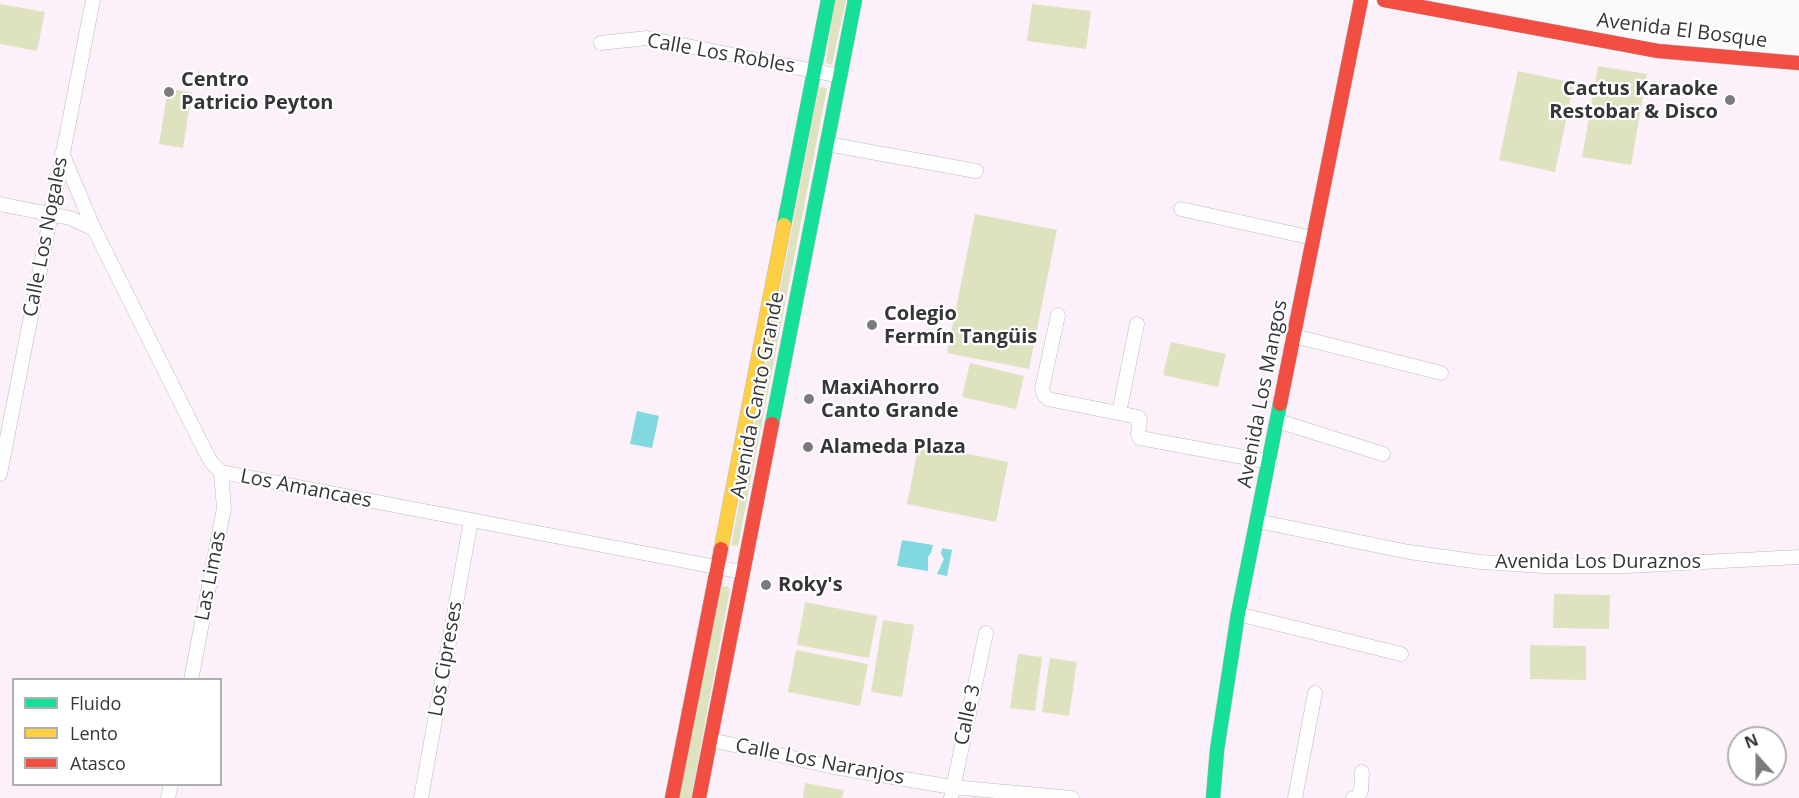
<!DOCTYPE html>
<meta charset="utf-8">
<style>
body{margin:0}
#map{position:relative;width:1799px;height:798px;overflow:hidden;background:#fafafd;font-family:"Open Sans",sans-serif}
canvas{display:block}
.legend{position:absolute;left:12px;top:678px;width:210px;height:108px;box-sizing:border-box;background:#fff;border:2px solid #afafb0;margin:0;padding:8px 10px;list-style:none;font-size:18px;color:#36363a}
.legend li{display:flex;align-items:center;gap:12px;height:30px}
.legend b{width:30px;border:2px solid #afafb0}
.north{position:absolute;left:1727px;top:726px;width:60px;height:60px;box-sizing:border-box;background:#fff;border:2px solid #afafb0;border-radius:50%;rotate:339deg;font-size:16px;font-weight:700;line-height:24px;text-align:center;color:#36363a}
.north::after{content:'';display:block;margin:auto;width:21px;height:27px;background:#7b7b7e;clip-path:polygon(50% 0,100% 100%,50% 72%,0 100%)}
</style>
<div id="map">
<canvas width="1799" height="798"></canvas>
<ul class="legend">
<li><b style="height:8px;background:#16e098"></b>Fluido</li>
<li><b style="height:8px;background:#ffcf43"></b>Lento</li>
<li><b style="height:8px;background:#f24e42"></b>Atasco</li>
</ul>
<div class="north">N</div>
</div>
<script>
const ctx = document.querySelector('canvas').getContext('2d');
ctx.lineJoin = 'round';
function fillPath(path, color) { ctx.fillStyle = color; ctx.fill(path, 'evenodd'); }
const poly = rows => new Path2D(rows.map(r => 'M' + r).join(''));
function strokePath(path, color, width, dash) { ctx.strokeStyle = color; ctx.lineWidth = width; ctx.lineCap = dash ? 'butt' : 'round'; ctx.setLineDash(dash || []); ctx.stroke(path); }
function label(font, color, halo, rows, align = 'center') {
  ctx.font = font + ' "Open Sans",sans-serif'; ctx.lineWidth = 4.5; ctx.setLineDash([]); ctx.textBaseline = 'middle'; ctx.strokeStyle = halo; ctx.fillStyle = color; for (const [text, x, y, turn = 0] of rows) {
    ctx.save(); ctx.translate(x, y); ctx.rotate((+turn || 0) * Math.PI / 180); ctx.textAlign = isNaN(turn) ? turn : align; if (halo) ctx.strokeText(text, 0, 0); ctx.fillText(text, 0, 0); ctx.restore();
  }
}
const industrial = poly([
 [0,0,1353,0,1635,56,1799,66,1799,798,0,798],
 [14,680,220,680,220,784,14,784],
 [1739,738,1775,738,1775,774,1739,774]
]);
const green = poly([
 [834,0,846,0,832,65,826,63],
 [0,4,45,12,37,51,0,44],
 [1032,4,1091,11,1086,49,1027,41],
 [1598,66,1647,74,1631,165,1582,157],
 [1518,71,1574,83,1555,172,1499,160],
 [819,87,827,88,738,546,731,545],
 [168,89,192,92,183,148,159,144],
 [975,214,1057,230,1029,369,947,353],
 [1171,342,1226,354,1218,387,1163,375],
 [970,363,1024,376,1016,409,962,397],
 [919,444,1008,462,996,522,907,504],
 [726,586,730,589,691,798,677,798,719,588],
 [1554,594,1610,595,1609,629,1553,628],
 [805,602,877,616,869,658,797,645],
 [883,620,914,625,902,697,871,692],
 [1530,645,1586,646,1586,680,1530,679],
 [796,650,868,664,860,706,788,692],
 [1018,654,1042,657,1035,711,1010,708],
 [1050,658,1077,662,1069,716,1042,712],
 [805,783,844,790,842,798,803,798]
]);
const water = poly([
 [637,411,659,416,652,448,630,444],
 [902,540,933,545,931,553,928,557,928,571,897,566],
 [942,548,952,550,947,576,937,574,944,559,941,554]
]);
const street = poly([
 [601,43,647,38,840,76],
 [827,144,976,171],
 [62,153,94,229,200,441,211,462,221,472,742,572],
 [0,204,70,218,94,229],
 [1181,209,1313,238],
 [1058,315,1042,389,1044,395,1048,399,1138,417,1140,420,1138,434,1140,438,1270,462],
 [1294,336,1441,373],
 [1119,413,1137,324],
 [1278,421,1383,454],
 [0,474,93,0],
 [1257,521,1409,552,1481,562,1544,566,1627,566,1799,557],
 [1238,614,1401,654],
 [191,680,224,508,221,472],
 [711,740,834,767,952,787,1072,798],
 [168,798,171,784],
 [421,798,471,520],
 [951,798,986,633],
 [1295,798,1315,693],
 [1353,798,1357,798,1361,791,1362,772]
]);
const fast = poly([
 [784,225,828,0],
 [772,424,855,0],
 [1213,798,1217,750,1238,614,1280,404]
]);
const slow = poly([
 [721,549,784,225]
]);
const jam = poly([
 [1384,0,1658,51,1799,63],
 [1280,404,1361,0],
 [672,798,721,549],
 [699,798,772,424]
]);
const markers = [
 [169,92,6,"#7b7b7e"],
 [1730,100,6,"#7b7b7e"],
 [872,325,6,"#7b7b7e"],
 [809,399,6,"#7b7b7e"],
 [808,447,6,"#7b7b7e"],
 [766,585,6,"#7b7b7e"]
];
const streetNames = [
 ["Avenida El Bosque",1682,31,7],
 ["Calle Los Robles",721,54,10],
 ["Calle Los Nogales",46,237,-79],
 ["Avenida Los Mangos",1263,394,-79],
 ["Avenida Canto Grande",758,395,-79],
 ["Los Amancaes",306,489,11],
 ["Avenida Los Duraznos",1598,562],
 ["Las Limas",211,576,-79],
 ["Los Cipreses",446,659,-80],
 ["Calle 3",968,715,-78],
 ["Calle Los Naranjos",820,762,11]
];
const poiNames = [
 ["Centro",181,80],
 ["Patricio Peyton",181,103],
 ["Cactus Karaoke",1718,89,"right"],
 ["Restobar & Disco",1718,112,"right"],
 ["Colegio",884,314],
 ["Fermín Tangüis",884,337],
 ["MaxiAhorro",821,388],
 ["Canto Grande",821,411],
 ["Alameda Plaza",820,447],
 ["Roky's",778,585]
];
fillPath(industrial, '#fcf1fa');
fillPath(green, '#dee2bf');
fillPath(water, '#81d8de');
strokePath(street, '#bbbbbf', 15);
strokePath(fast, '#bbbbbf', 15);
strokePath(slow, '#bbbbbf', 15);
strokePath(jam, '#bbbbbf', 15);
strokePath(street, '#fefeff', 14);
strokePath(fast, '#16e098', 14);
strokePath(slow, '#ffcf43', 14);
strokePath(jam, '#f24e42', 14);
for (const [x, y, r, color] of markers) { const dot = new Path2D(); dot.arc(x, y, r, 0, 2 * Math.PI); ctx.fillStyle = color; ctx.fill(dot); strokePath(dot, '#fff', 2); }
label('20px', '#36363a', '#fff', streetNames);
label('bold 20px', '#36363a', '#fff', poiNames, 'left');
</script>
